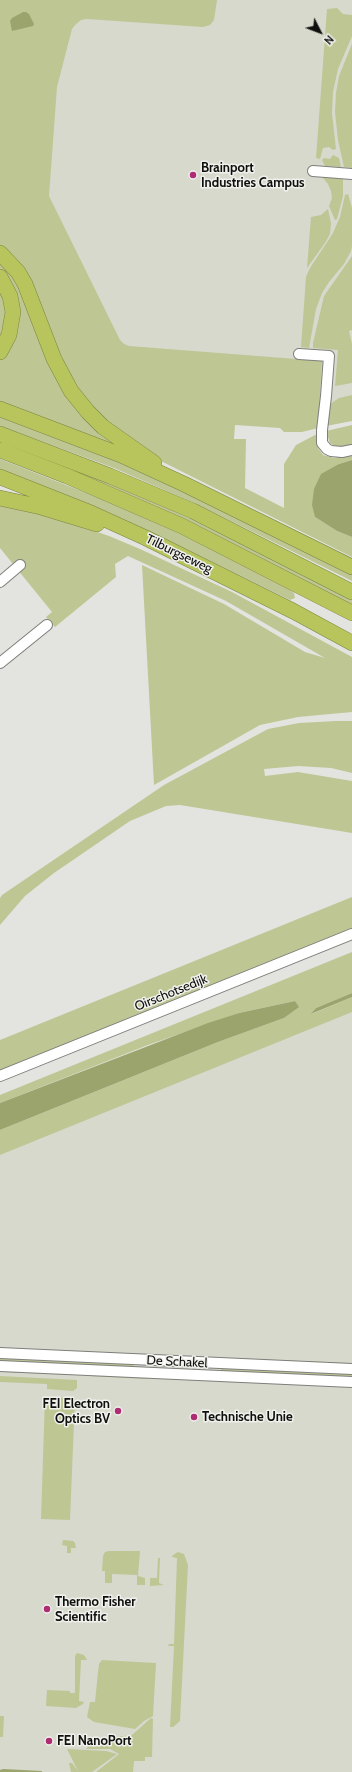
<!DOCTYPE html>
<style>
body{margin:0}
#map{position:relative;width:352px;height:1772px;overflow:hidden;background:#e3e4df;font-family:Cabin,sans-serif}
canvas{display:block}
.north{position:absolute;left:300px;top:12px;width:40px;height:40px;-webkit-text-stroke:3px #f0f1ec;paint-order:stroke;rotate:132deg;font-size:11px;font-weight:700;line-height:16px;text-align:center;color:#0f0f0e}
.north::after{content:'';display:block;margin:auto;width:14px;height:18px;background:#0f0f0e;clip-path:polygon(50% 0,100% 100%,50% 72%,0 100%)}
</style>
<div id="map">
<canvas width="352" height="1772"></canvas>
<div class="north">N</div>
</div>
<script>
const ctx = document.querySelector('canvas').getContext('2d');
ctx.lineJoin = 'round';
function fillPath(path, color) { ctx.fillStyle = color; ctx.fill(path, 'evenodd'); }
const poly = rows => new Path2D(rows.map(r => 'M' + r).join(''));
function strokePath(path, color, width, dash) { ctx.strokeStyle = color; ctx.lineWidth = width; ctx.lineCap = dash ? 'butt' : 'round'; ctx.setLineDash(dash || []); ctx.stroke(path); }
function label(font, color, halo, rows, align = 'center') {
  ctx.font = font + ' Cabin,sans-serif'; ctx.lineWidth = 3; ctx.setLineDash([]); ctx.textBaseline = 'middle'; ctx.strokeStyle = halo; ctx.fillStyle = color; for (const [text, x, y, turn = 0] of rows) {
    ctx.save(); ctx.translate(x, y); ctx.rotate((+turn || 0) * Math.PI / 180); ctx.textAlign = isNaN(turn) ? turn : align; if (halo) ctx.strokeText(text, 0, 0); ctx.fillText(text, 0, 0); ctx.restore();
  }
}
const built = poly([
 [214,0,352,0,352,402,318,409,122,348,46,193,55,86,75,14],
 [352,1010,352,1772,0,1772,0,1153]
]);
const green = poly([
 [0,0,217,0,214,20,210,25,203,27,87,19,81,20,75,25,72,29,57,87,49,196,120,340,124,344,129,346,322,361,318,428,302,432,284,432,280,428,235,425,234,439,246,439,245,488,284,508,284,464,296,445,317,434,318,448,323,455,334,458,352,454,352,460,339,464,315,517,337,531,352,537,352,557,143,452,90,410,0,246],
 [337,8,343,14,352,15,352,36,338,69,333,92,332,113,336,149,333,150,329,147,323,148,320,159,316,158,327,9],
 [352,44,352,168,344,167,338,140,335,112,336,93,339,76],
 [333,155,339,158,341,167,325,166,322,160,324,158,330,159],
 [324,176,343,179,343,196,337,219,335,220,329,206,332,198,331,191,328,184,323,178],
 [348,194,352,208,352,246,351,251,344,264,329,282,322,293,316,309,309,348,301,347,306,277,310,268,333,233,340,217,345,195],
 [328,209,331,223,330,234,325,243,307,268,311,217,321,215],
 [352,256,352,330,349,331,352,344,352,383,335,386,338,350,313,348,313,343,324,296],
 [0,260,15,274,62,383,150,461,0,403,0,355,11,336,0,272],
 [0,282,10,307,0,347],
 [352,395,352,421,326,426,330,404,339,398],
 [0,415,119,460,352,574,352,581,199,505,114,468,0,426],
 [352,425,352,446,336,447,330,443,326,431],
 [0,440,107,481,189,518,352,600,352,607,0,446],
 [0,459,99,498,177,532,283,585,294,593,295,598,290,600,169,541,94,507,0,470],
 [0,503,63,520,109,536,140,549,232,592,352,657,352,712,298,717,260,725,154,785,142,565,224,604,305,652,325,658,226,601,128,556,115,564,116,577,55,627,46,617,52,612,0,548],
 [336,721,352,721,352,773,331,768,298,766,264,769,265,776,298,772,352,781,352,833,180,805,166,806,130,821,54,873,25,896,0,925,0,898,2,895,164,785,268,729,299,723],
 [352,897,352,929,0,1071,0,1040],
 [352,952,352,993,316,1008,312,1014,352,997,352,1012,0,1155,0,1130,218,1042,284,1018,298,1007,295,1001,239,1013,148,1045,0,1103,0,1095],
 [154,1355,352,1363,352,1365,156,1357],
 [0,1357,132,1363,134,1366,133,1367,0,1363],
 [221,1367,352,1373,352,1379,221,1371],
 [0,1370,74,1374,74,1375,0,1372],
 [87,1374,146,1377,148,1379,87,1376],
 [0,1376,77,1380,77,1388,73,1391,47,1389,47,1384,0,1382],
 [45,1397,75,1398,70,1520,41,1519],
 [63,1540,73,1541,75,1543,76,1548,71,1548,71,1553,67,1553,67,1546,62,1545],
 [109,1551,140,1551,138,1576,145,1578,145,1585,137,1585,137,1575,112,1574,112,1583,105,1583,105,1571,102,1571,103,1556,105,1552],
 [178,1552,184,1554,188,1565,180,1721,173,1727,170,1727,174,1646,168,1646,169,1644,174,1644,177,1558,172,1557,173,1555],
 [158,1558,160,1558,159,1583,164,1585,150,1586,150,1578,157,1578],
 [77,1653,84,1655,87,1660,81,1660,79,1701,84,1702,83,1704,76,1708,46,1706,47,1690,70,1691,70,1693,75,1693,75,1656],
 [102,1660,156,1663,153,1716,144,1721,135,1729,94,1722,87,1717,90,1702,95,1702,98,1672,99,1664],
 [0,1716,4,1716,3,1737,0,1737],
 [151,1718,153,1719,152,1757,145,1757,145,1761,134,1761,133,1772,96,1772,119,1754,110,1749,86,1749,94,1739,132,1735],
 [67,1749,106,1751,117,1754,92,1772,71,1772,69,1763,72,1763,78,1771]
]);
const water = poly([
 [23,12,26,12,29,14,34,24,33,26,12,31,10,21,12,18],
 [352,460,352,537,337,531,315,517,312,505,314,489,321,474,339,464],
 [352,993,352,997,311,1014,316,1008],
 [295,1001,299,1007,284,1018,218,1042,0,1130,0,1103,208,1023,239,1013],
 [3,1769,42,1771,42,1772,0,1772,0,1770]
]);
const minor = poly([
 [313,171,352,174],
 [299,354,329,356,326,396,322,430,322,443,327,449,331,451,342,452,352,450],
 [0,582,20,565],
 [0,663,47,625],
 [0,1076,352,934],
 [0,1353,352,1369],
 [0,1366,352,1382]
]);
const highway = poly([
 [0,253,18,272,25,284,54,359,71,391,88,412,103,427,154,463],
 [0,277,10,296,13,312,9,335,0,352],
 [0,409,121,455,184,484,352,567],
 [0,434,110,476,193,511,352,592],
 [0,450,67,476,182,526,352,613],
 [0,477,91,513,146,538,293,611,352,643],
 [0,498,41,507,97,524]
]);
const markers = [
 [193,175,4,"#af2c75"],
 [118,1411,4,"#af2c75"],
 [194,1417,4,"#af2c75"],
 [47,1609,4,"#af2c75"],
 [49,1741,4,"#af2c75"]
];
const poiNames = [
 ["Brainport",201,168],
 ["Industries Campus",201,183],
 ["FEI Electron",110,1404,"right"],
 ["Optics BV",110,1419,"right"],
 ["Technische Unie",202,1417],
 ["Thermo Fisher",55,1602],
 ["Scientific",55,1617],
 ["FEI NanoPort",57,1741]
];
const streetNames = [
 ["Tilburgseweg",179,554,26],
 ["Oirschotsedijk",171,993,-22],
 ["De Schakel",177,1362,3]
];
fillPath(built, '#d7d9cd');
fillPath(green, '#bec694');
fillPath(water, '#9ca46d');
strokePath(minor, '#7e7f7b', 12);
strokePath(highway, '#7d8541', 16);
strokePath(minor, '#fff', 10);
strokePath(highway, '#b8c45c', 15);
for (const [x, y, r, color] of markers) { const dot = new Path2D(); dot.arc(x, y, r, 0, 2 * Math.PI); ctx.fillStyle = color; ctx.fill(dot); strokePath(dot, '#f0f1ec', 1.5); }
label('bold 13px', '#0f0f0e', '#f0f1ec', poiNames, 'left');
label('13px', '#0f0f0e', '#f0f1ec', streetNames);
</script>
